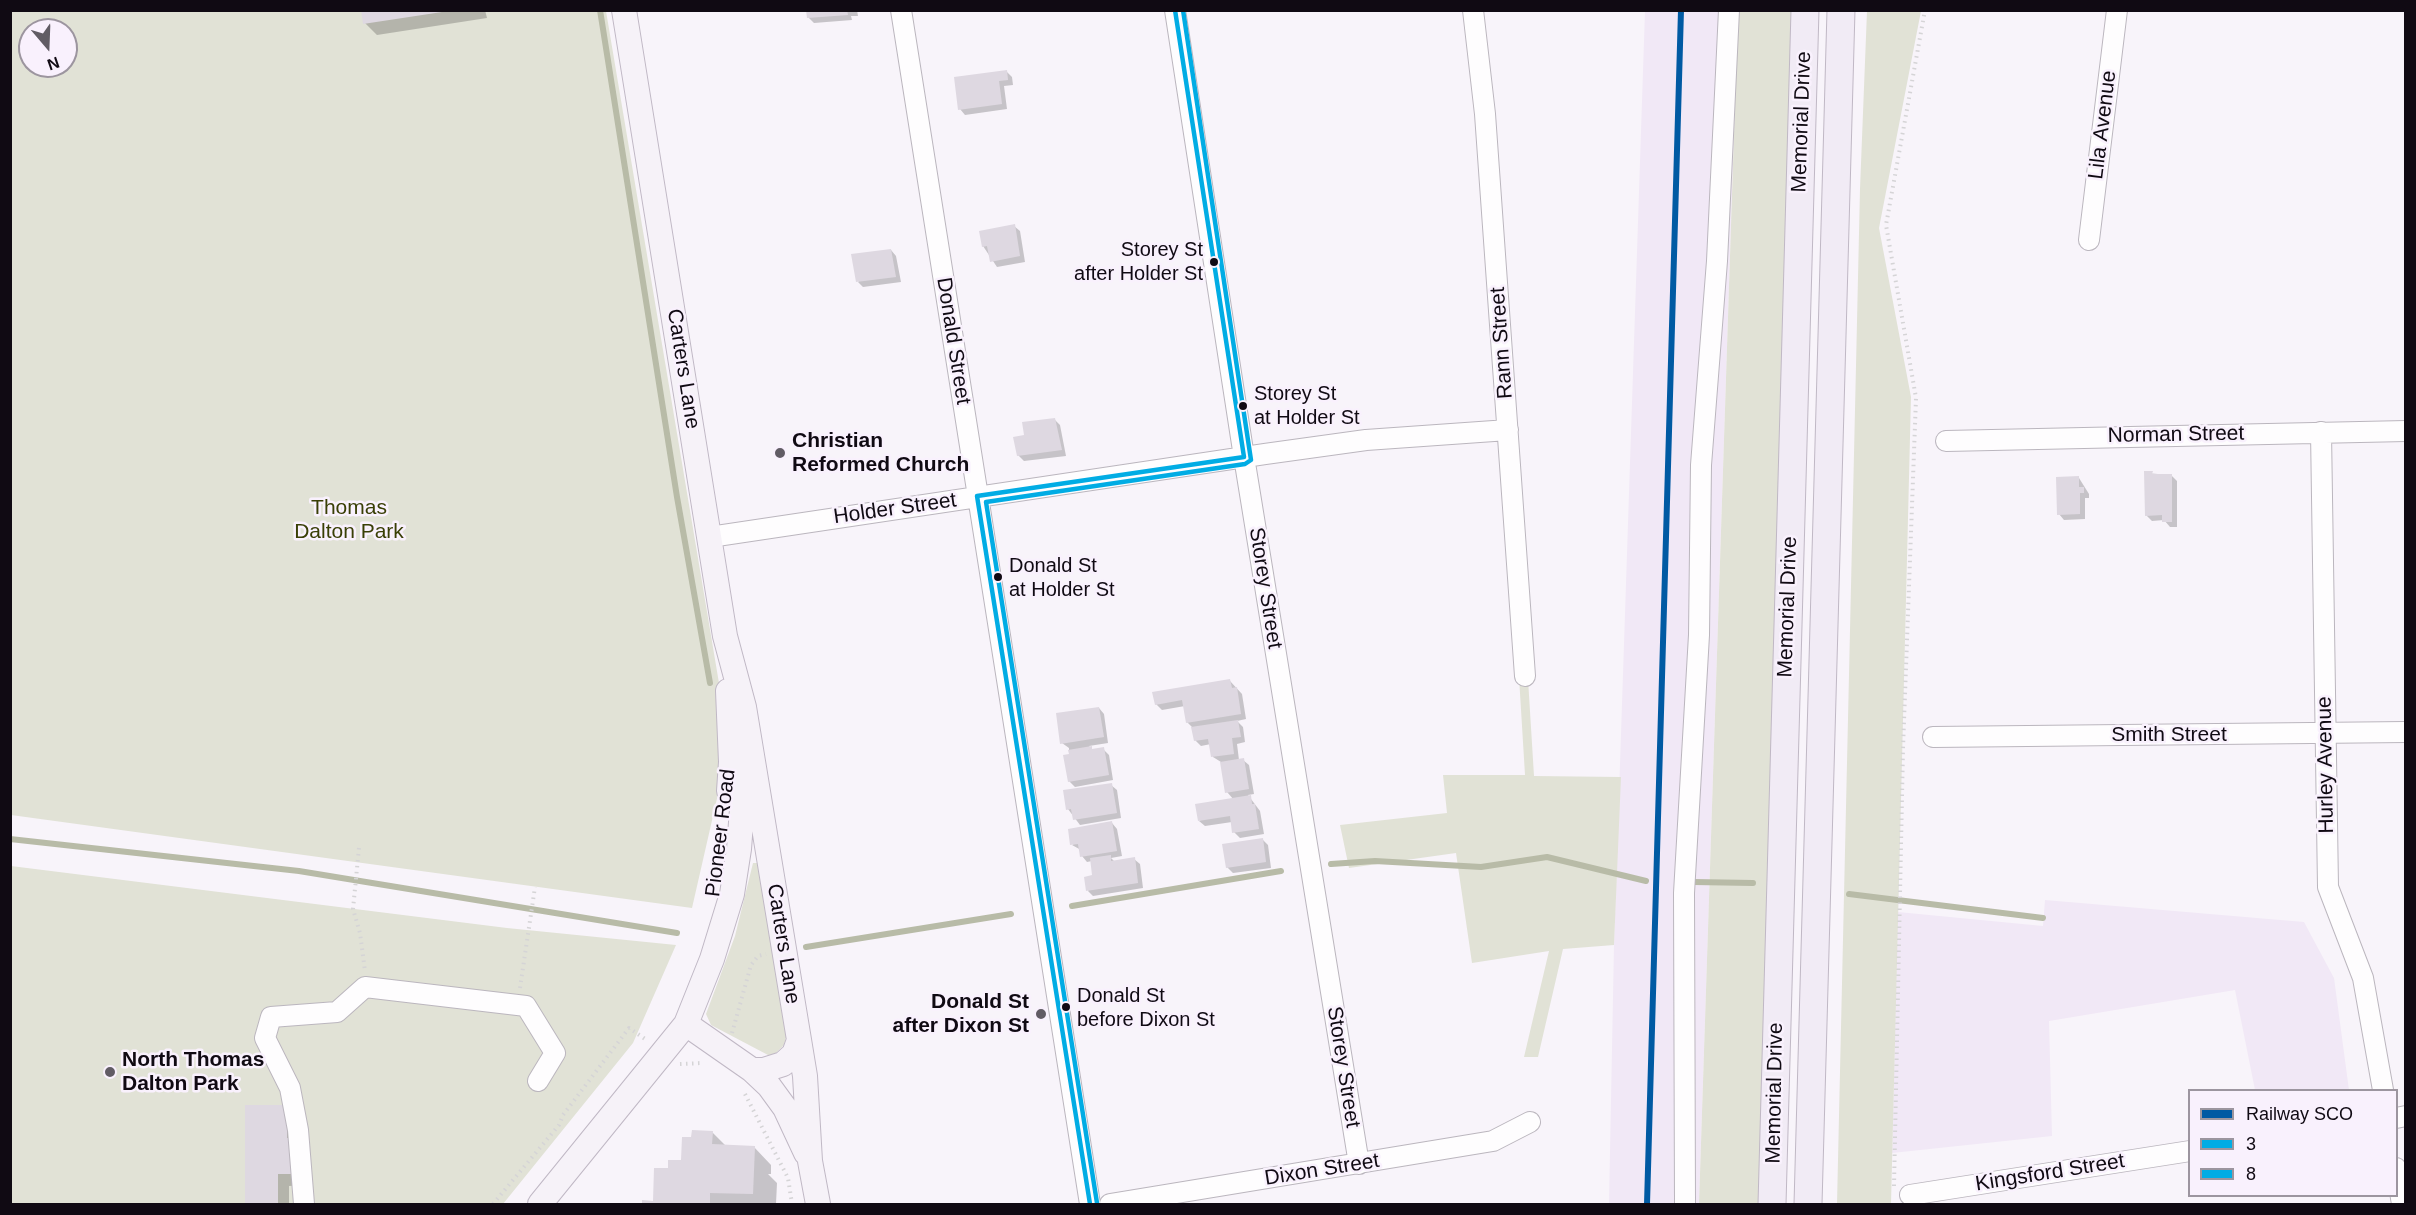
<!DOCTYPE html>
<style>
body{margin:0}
#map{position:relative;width:2416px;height:1215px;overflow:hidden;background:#f8f4fa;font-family:Helvetica,sans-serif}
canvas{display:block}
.frame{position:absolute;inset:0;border:12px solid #100a13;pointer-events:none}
.legend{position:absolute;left:2188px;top:1089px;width:210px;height:108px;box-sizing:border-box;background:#f9f1fd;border:2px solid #9c959f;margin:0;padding:8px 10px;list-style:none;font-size:18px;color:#100a13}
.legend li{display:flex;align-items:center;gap:12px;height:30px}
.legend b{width:30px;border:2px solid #9c959f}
.north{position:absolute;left:18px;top:18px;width:60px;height:60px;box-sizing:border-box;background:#f9f1fd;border:2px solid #9c959f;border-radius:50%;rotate:161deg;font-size:16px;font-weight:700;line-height:24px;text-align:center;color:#100a13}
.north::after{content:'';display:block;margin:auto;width:21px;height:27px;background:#615c64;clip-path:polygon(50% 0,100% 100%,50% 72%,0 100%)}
</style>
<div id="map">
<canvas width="2416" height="1215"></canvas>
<div class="frame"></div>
<ul class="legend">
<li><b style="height:8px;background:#005aa3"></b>Railway SCO</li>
<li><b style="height:8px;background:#01ace4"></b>3</li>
<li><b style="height:8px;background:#01ace4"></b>8</li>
</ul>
<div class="north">N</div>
</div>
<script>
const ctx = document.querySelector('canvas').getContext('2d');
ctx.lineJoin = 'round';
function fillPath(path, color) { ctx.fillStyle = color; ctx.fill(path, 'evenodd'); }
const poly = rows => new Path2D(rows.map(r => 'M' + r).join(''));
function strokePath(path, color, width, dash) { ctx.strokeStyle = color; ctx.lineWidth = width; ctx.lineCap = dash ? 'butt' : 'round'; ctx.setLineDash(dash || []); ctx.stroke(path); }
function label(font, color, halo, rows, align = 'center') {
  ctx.font = font + ' Helvetica,sans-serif'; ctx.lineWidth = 5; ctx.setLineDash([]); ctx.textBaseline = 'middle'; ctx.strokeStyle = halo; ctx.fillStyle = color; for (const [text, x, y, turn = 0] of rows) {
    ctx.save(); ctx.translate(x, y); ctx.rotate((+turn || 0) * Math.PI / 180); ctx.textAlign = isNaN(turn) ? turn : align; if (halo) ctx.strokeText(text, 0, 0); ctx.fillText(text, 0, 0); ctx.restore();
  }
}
const built = poly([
 [1645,11,1738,11,1699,1204,1609,1204,1614,945],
 [2045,900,2304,922,2334,978,2349,1090,2255,1090,2235,990,2049,1021,2052,1136,1892,1153,1898,912,2043,926]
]);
const green = poly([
 [11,11,606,11,721,695,721,781,692,908,11,815],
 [30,30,66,30,66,66,30,66],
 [1738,11,1793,11,1764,1204,1699,1204],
 [1867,11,1921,11,1879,228,1911,397,1891,1204,1837,1204,1860,189],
 [1519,677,1528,679,1534,776,1621,777,1614,945,1563,949,1538,1057,1524,1057,1549,951,1472,963,1456,853,1349,868,1340,825,1447,813,1443,775,1525,775],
 [753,863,758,863,787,1034,784,1045,774,1055,768,1055,711,1025,706,1014,735,936],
 [11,866,507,928,676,945,633,1043,503,1204,11,1204]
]);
const shadow = poly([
 [363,10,485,10,487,18,377,35,365,23],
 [807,10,857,10,858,16,851,16,852,20,814,23,808,17],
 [1006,71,1012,77,1013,85,1004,86,1007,109,965,115,960,109],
 [1014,226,1020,231,1025,262,997,267,983,246],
 [891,250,896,256,901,282,863,287,858,282],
 [1054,419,1060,425,1066,456,1024,461,1018,455,1026,437],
 [2145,473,2171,475,2177,481,2177,527,2170,527,2164,520,2152,521,2146,515],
 [2079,478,2089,494,2089,498,2085,498,2085,519,2064,520,2059,514],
 [1230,681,1242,694,1246,719,1237,721,1243,727,1245,742,1237,744,1239,760,1243,760,1249,765,1254,794,1248,795,1260,811,1264,834,1240,838,1234,832,1232,822,1205,826,1199,821,1234,800,1227,792,1221,762,1213,757,1211,744,1201,746,1195,740,1193,728,1187,722,1185,706,1162,710,1156,704],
 [1099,708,1104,714,1108,743,1089,746,1094,751,1103,749,1109,755,1113,780,1075,787,1069,781,1069,748,1062,743],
 [1111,785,1117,790,1121,818,1080,825,1068,809],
 [1112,823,1117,829,1122,856,1111,858,1115,862,1134,859,1140,864,1143,888,1093,896,1088,891,1094,877,1092,861,1087,862,1082,856,1081,850,1072,845],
 [1263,840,1268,845,1271,868,1233,873,1227,867],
 [286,1106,307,1185,289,1186,289,1204,247,1204,246,1107],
 [712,1132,726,1146,754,1147,771,1165,771,1174,768,1174,777,1183,776,1204,643,1204,644,1202,654,1202,669,1170,683,1162,693,1139]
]);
const stream = poly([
 [600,10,677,497,710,683],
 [10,839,299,871,677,933],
 [1331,864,1375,861,1481,867,1547,857,1646,881],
 [1694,882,1753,883],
 [1849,894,2043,918],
 [1072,906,1281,871],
 [806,947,1011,914]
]);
const building = poly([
 [361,10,442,10,442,12,363,24],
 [806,10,847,10,848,15,807,18],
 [1007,70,1008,80,999,81,1002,104,958,110,954,77],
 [1015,224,1020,256,990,262,987,246,982,247,979,231],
 [891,249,896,277,856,282,851,254],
 [1055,418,1062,450,1017,456,1013,437,1024,435,1022,422],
 [2144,471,2153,471,2152,474,2172,474,2172,522,2162,522,2162,515,2145,516],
 [2079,476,2079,487,2084,487,2084,493,2080,493,2080,514,2057,515,2056,477],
 [1230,679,1232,688,1237,687,1241,714,1186,723,1182,700,1155,705,1152,692],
 [1099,707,1104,737,1060,744,1056,713],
 [1238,720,1241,737,1232,738,1234,754,1211,757,1208,739,1194,741,1191,727],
 [1092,746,1092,749,1104,747,1109,775,1068,782,1063,755,1069,754,1068,750],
 [1244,758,1249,789,1225,793,1220,762],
 [1112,783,1117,813,1073,820,1071,809,1066,810,1063,790],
 [1251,795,1252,804,1255,804,1259,829,1232,833,1230,816,1198,821,1195,804],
 [1112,821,1117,851,1080,857,1078,844,1070,845,1068,829],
 [1263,838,1266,862,1226,868,1222,844],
 [1111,855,1111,861,1135,857,1138,883,1086,891,1084,877,1092,875,1090,858],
 [245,1105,287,1105,287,1138,296,1138,296,1174,278,1174,278,1204,245,1204],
 [692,1130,713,1131,712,1144,755,1146,753,1194,710,1193,710,1204,642,1204,642,1200,653,1201,654,1168,668,1168,668,1160,681,1160,682,1137,691,1137]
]);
const path = poly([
 [359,848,353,909,360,933,365,971],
 [520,988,535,887],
 [732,1033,751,965,758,956,766,954],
 [680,1064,702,1063],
 [745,1094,788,1178,792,1204],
 [1894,1186,1903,748,1916,398,1886,225,1925,10],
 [493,1204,559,1125,563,1115,629,1028,648,1041]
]);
const minor = poly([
 [901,10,1090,1204],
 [1175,10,1244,457,1359,1164],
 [1473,10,1485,114,1525,676],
 [2089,240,2117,10],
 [2321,432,2328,887,2363,978,2383,1090],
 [1946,441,2406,431],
 [710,537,1265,454,1366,440,1508,430],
 [1933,737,2406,732],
 [2396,1118,2406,1116],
 [2396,1168,2402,1204],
 [1910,1195,2190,1151],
 [304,1204,298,1130,290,1088,265,1038,271,1017,337,1012,365,987,526,1006,555,1053,538,1081],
 [1110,1204,1493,1141,1530,1122],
 [1685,1204,1684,893,1699,635,1701,465,1717,261,1729,10]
]);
const major = poly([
 [624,10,725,636,744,707,805,1076,810,1161,818,1204],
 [728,691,731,762,729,791],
 [686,1024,752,1070,769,1086,785,1108,806,1153],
 [752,1070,764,1070,783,1064,794,1054,799,1040],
 [540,1204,686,1024,712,959,732,894,739,849,745,769]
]);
const highway = poly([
 [1772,1204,1805,10],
 [1808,1204,1841,10]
]);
const bus1 = poly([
 [1090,1204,977,496,1244,457,1175,10]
]);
const bus2 = poly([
 [1097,1203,986,502,1245,464,1251,460,1183,10]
]);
const rail1 = poly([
 [1647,1204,1681,10]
]);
const markers = [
 [1214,262,5,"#100a13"],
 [1243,406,5,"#100a13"],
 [780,453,6,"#615c64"],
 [998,577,5,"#100a13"],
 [1066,1007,5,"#100a13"],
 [1041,1014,6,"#615c64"],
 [110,1072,6,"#615c64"]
];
const busNames = [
 ["Storey St",1203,250,"right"],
 ["after Holder St",1203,274,"right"],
 ["Storey St",1254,394],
 ["at Holder St",1254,418],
 ["Donald St",1009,566],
 ["at Holder St",1009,590],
 ["Donald St",1077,996],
 ["before Dixon St",1077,1020]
];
const streetNames = [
 ["Memorial Drive",1802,122,-88],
 ["Lila Avenue",2103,125,-83],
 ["Donald Street",953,341,81],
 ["Rann Street",1502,343,-94],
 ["Carters Lane",683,369,81],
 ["Norman Street",2176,435,-1],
 ["Holder Street",895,509,-8],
 ["Storey Street",1265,588,81],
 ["Memorial Drive",1788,607,-88],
 ["Smith Street",2169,735],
 ["Hurley Avenue",2326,765,-91],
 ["Pioneer Road",721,833,-83],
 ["Carters Lane",783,944,81],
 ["Storey Street",1343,1067,81],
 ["Memorial Drive",1775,1093,-89],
 ["Dixon Street",1322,1170,-9],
 ["Kingsford Street",2050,1173,-9]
];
const poiNames = [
 ["Christian",792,441],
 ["Reformed Church",792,465],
 ["Donald St",1029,1002,"right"],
 ["after Dixon St",1029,1026,"right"],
 ["North Thomas",122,1060],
 ["Dalton Park",122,1084]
];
const parkNames = [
 ["Thomas",349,508],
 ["Dalton Park",349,532]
];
fillPath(built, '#f1e8f6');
fillPath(green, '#e1e2d6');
fillPath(shadow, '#0003');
strokePath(stream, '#b8bba7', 6);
fillPath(building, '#ded8e1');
strokePath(minor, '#bbb6be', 22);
strokePath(major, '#c0b8c5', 26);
strokePath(highway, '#c0b8c5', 29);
strokePath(path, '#d5d4d6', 4, [1.5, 4.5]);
strokePath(minor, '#fefdfe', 20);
strokePath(major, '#f6f2f8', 24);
strokePath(highway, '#f1ebf5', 27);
strokePath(bus1, '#01ace4', 4.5);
strokePath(bus2, '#01ace4', 4.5);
strokePath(rail1, '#005aa3', 6);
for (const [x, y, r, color] of markers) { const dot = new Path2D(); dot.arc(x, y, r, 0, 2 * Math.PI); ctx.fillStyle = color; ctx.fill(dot); strokePath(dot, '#f9f1fd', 2); }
label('20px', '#100a13', '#f9f1fd', busNames, 'left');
label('21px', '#100a13', '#f9f1fd', streetNames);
label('bold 21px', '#100a13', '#f9f1fd', poiNames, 'left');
label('21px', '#393f06', '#f9f1fd', parkNames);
</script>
